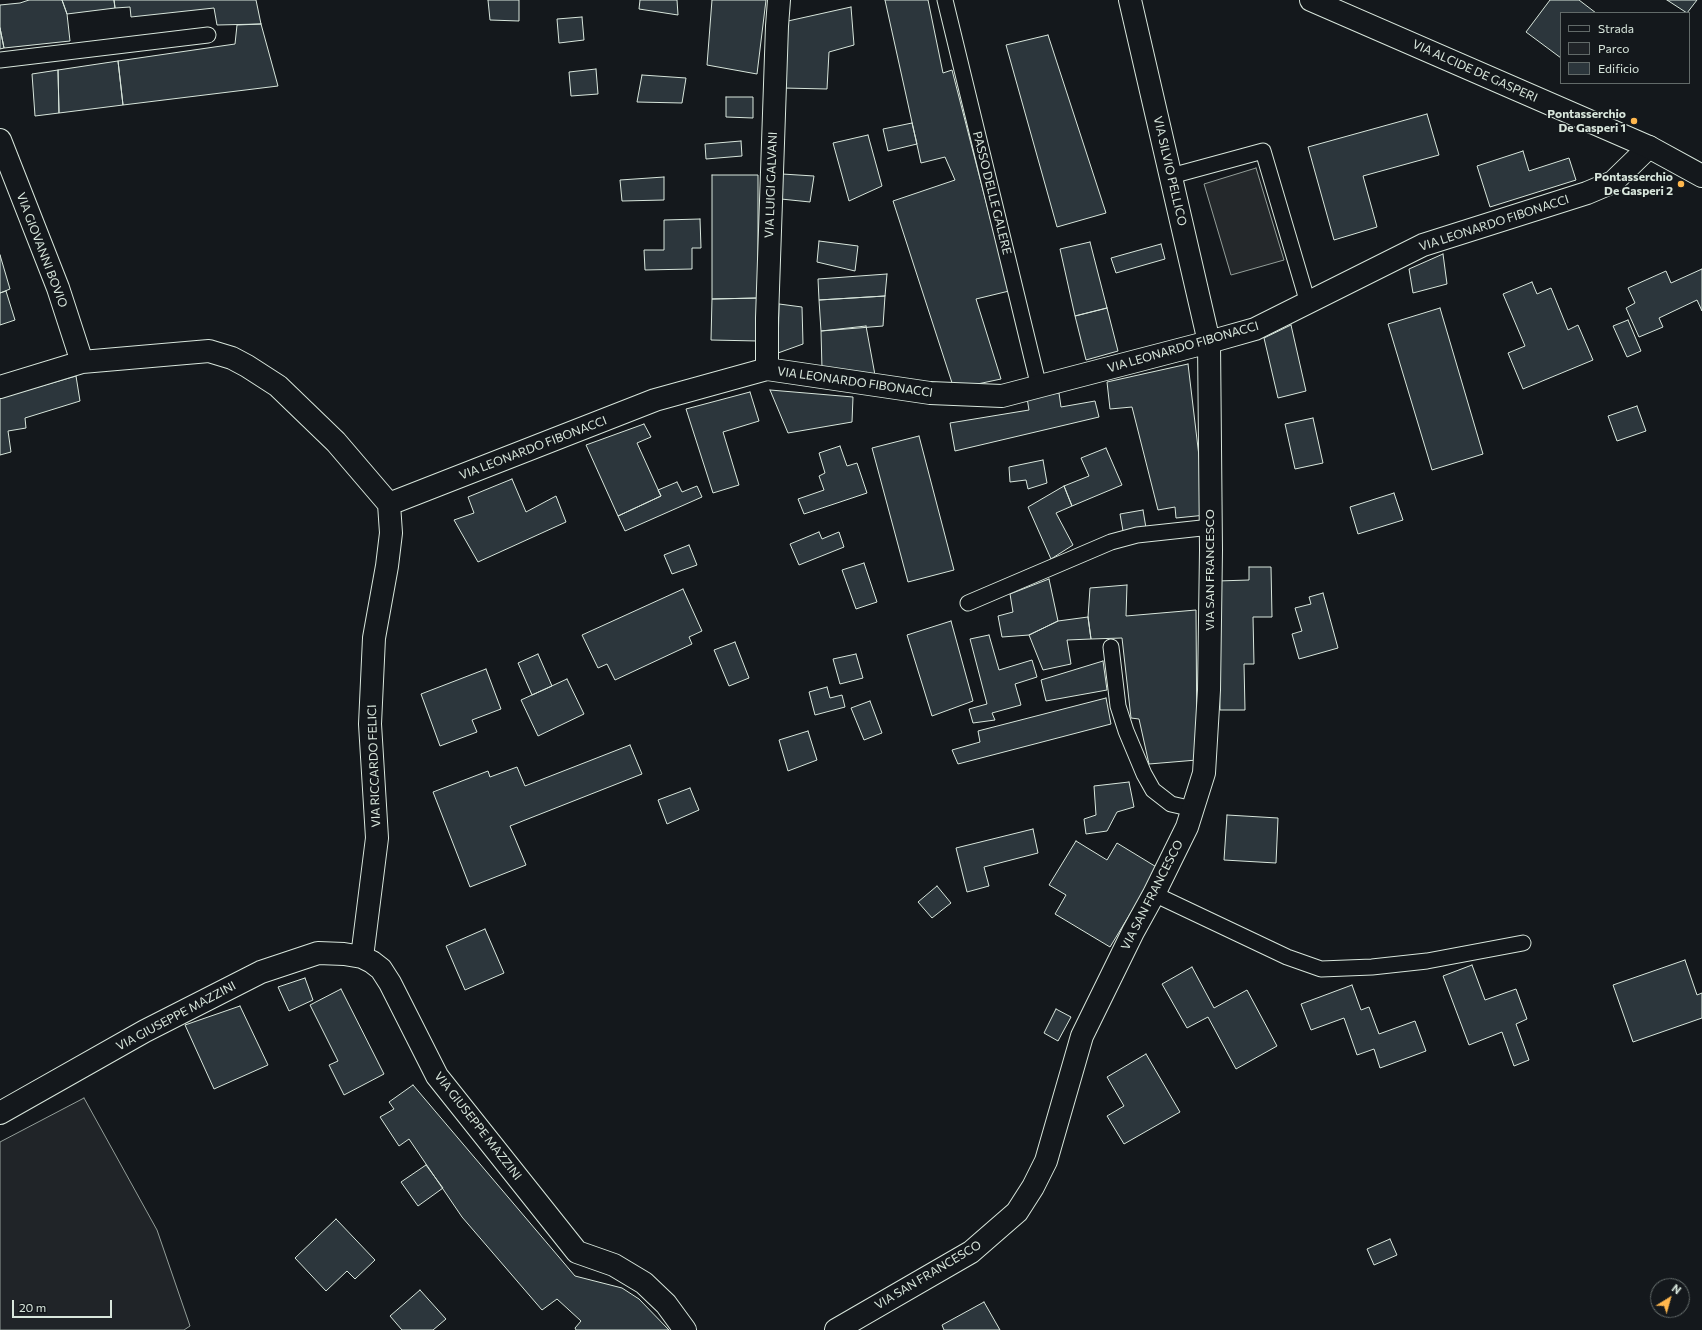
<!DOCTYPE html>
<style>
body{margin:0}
#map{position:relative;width:1702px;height:1330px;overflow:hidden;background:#14181c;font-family:Commissioner,sans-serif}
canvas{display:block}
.legend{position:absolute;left:1560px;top:12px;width:130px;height:72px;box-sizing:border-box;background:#14181c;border:1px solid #626a69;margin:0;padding:5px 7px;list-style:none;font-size:12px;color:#d8e6dc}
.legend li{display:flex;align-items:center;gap:8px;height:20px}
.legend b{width:20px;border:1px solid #626a69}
.north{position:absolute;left:1650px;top:1278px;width:40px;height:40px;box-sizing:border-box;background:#14181c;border:1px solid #626a69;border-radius:50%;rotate:37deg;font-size:11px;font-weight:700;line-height:16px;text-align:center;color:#d8e6dc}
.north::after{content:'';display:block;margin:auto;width:14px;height:18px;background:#ffb74d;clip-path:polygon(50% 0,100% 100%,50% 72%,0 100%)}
.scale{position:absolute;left:12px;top:1300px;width:100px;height:18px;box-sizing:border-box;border:2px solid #d8e6dc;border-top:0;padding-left:5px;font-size:12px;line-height:14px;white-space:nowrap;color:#d8e6dc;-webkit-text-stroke:3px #14181c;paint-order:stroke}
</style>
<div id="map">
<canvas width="1702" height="1330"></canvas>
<ul class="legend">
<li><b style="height:5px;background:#14181c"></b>Strada</li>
<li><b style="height:11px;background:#202428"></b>Parco</li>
<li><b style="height:11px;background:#2c363c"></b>Edificio</li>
</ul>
<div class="north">N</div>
<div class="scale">20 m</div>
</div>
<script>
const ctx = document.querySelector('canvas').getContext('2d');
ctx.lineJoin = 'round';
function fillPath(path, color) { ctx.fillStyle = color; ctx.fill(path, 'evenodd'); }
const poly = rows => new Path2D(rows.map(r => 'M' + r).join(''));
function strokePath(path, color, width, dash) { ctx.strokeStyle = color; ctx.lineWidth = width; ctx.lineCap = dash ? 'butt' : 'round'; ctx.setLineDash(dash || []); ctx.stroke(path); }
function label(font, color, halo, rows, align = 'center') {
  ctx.font = font + ' Commissioner,sans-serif'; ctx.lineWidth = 3; ctx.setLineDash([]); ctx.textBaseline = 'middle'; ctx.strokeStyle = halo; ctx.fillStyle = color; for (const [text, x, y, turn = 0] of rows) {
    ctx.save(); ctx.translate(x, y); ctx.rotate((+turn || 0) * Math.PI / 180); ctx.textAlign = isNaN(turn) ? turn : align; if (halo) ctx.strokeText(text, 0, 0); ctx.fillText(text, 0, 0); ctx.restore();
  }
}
const green = poly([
 [84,1098,157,1230,190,1326,184,1330,0,1330,0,1142,84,1098]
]);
const parking = poly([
 [1256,168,1284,260,1231,275,1204,184,1256,168]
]);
const building = poly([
 [29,0,62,0,67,14,70,41,4,48,0,28,0,5,20,3,29,0],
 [62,0,114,0,115,8,67,14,62,0],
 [114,0,256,0,261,24,217,25,214,8,131,17,130,7,115,8,114,0],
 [488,0,519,0,519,21,490,20,488,0],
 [640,0,677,0,678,15,639,9,640,0],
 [712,0,766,0,757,74,707,65,712,0],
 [885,0,928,0,943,73,952,70,1009,291,976,299,1001,379,954,389,893,201,955,180,945,157,921,163,885,0],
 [1550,0,1579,0,1596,13,1561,13,1561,58,1526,32,1550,0],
 [1667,0,1697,0,1687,13,1667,0],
 [851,7,854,45,829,52,827,89,783,88,788,21,851,7],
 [582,17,584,40,559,43,557,19,582,17],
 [261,24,278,86,123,105,118,61,235,44,237,25,261,24],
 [0,28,4,48,0,49,0,28],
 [1048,35,1106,213,1057,227,1006,45,1048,35],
 [118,61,123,105,59,113,58,70,118,61],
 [596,69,598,94,571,96,569,72,596,69],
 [58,70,59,113,35,116,32,74,58,70],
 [642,75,686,78,682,103,637,102,642,75],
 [726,97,753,97,753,118,726,117,726,97],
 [1427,114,1439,155,1363,176,1377,227,1334,240,1308,147,1427,114],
 [912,123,917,144,888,151,883,129,912,123],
 [868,135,882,186,849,201,833,143,868,135],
 [741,141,742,156,706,159,705,144,741,141],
 [1523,151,1529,171,1569,158,1576,180,1490,207,1477,166,1523,151],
 [782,174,814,176,810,202,781,199,782,174],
 [712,175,758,175,758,298,712,299,712,175],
 [664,177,664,200,622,201,620,180,664,177],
 [700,219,701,248,692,248,692,269,645,270,644,250,664,250,664,220,700,219],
 [819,241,858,246,855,271,817,262,819,241],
 [1090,242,1107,308,1075,316,1060,249,1090,242],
 [1161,244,1165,259,1116,273,1111,258,1161,244],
 [1443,254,1447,284,1413,293,1409,269,1443,254],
 [0,255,10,289,0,293,0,255],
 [1702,269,1702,311,1697,300,1659,318,1663,327,1639,337,1626,308,1635,303,1628,288,1666,271,1671,283,1702,269],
 [887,274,885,296,819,300,818,279,887,274],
 [1532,282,1537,294,1551,288,1568,330,1578,325,1593,360,1523,389,1508,353,1525,346,1503,294,1532,282],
 [6,291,15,320,0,325,0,293,6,291],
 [885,296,883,326,821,331,819,300,885,296],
 [758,298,758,341,711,340,712,299,758,298],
 [779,304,802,307,803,344,778,353,779,304],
 [1107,308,1118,351,1086,360,1075,316,1107,308],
 [1440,308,1483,454,1432,470,1388,324,1440,308],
 [1628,320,1641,351,1627,357,1613,326,1628,320],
 [1291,325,1306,391,1278,398,1264,338,1291,325],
 [866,326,875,375,822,369,821,331,866,326],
 [1188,364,1206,515,1176,518,1175,507,1158,510,1132,407,1110,409,1107,382,1188,364],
 [76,376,80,401,25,418,26,428,8,431,11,452,0,455,0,398,76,376],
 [770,390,853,397,852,422,788,433,770,390],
 [750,392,759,421,723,432,739,485,713,493,686,409,750,392],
 [1059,393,1061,407,1095,401,1099,417,955,451,950,423,1029,410,1027,398,1059,393],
 [1637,406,1646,431,1617,441,1608,416,1637,406],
 [1313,418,1323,463,1295,469,1285,424,1313,418],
 [644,424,651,437,637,443,661,496,618,516,586,445,644,424],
 [919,436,954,570,908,582,872,448,919,436],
 [840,446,847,466,857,463,867,493,804,514,798,499,824,490,819,476,825,473,819,453,840,446],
 [1106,448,1122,485,1072,506,1064,486,1089,476,1081,458,1106,448],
 [1043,460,1047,483,1028,489,1026,480,1010,482,1009,467,1043,460],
 [512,479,526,512,556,496,566,522,478,562,454,520,474,513,468,497,512,479],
 [677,482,682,492,697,486,702,497,625,531,618,516,661,496,658,490,677,482],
 [1064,486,1072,506,1056,513,1073,545,1051,559,1028,507,1064,486],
 [1394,493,1403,520,1358,534,1350,507,1394,493],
 [1143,510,1146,528,1123,531,1120,514,1143,510],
 [819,532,822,539,839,532,844,547,799,565,790,544,819,532],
 [689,545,697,565,672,574,664,555,689,545],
 [864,563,877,602,856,609,842,570,864,563],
 [1249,567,1271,567,1272,617,1253,617,1254,664,1244,664,1245,710,1220,710,1217,581,1249,580,1249,567],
 [1049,579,1058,621,1029,635,1002,637,998,616,1013,612,1010,594,1049,579],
 [1127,585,1126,616,1196,610,1197,760,1149,764,1139,719,1131,718,1122,638,1091,639,1088,617,1090,588,1127,585],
 [683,589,702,631,689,637,692,644,615,680,607,664,598,668,582,635,683,589],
 [1323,593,1338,648,1299,659,1292,634,1302,631,1295,608,1311,604,1309,597,1323,593],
 [1088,617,1091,639,1067,640,1071,664,1043,670,1029,635,1058,621,1088,617],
 [951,621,973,701,932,716,907,635,951,621],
 [989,635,999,670,1032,660,1037,677,1015,684,1021,705,992,713,995,720,973,723,969,709,987,704,970,639,989,635],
 [735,642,749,678,729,686,714,650,735,642],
 [538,654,552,686,532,695,518,663,538,654],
 [856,654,863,678,840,684,833,659,856,654],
 [1103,661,1107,690,1046,701,1041,680,1103,661],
 [486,669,501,709,472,720,477,732,440,746,421,694,486,669],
 [567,679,584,714,538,736,521,700,567,679],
 [827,687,830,698,842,695,845,707,815,715,809,692,827,687],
 [1106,698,1111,724,958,764,952,750,980,742,978,731,1106,698],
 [870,701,882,733,864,740,851,708,870,701],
 [808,731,817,760,788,771,779,740,808,731],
 [630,745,642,774,510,826,526,865,470,887,433,792,488,771,490,777,517,767,525,786,630,745],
 [1129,782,1134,807,1117,812,1107,831,1086,834,1084,819,1096,815,1094,786,1129,782],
 [690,788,699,810,667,824,658,800,690,788],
 [1227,815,1278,818,1276,863,1224,860,1227,815],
 [1033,829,1038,853,984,867,989,886,967,892,956,848,1033,829],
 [1076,841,1107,860,1117,843,1158,868,1110,947,1055,914,1066,895,1049,885,1076,841],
 [937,886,951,903,932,918,918,902,937,886],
 [485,929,504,973,465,990,446,946,485,929],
 [1685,960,1697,995,1702,993,1702,1018,1633,1042,1613,985,1685,960],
 [1472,965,1485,1000,1516,989,1527,1019,1516,1024,1529,1060,1514,1066,1502,1032,1469,1045,1443,976,1472,965],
 [1192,967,1214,1008,1247,990,1277,1046,1236,1069,1208,1017,1187,1028,1162,984,1192,967],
 [305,978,313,1000,289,1011,278,987,305,978],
 [1352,985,1361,1010,1369,1007,1379,1034,1415,1021,1426,1051,1380,1068,1374,1049,1357,1055,1344,1018,1311,1030,1301,1004,1352,985],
 [341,989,384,1074,344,1095,329,1065,338,1061,310,1005,341,989],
 [240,1006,268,1065,214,1089,185,1025,240,1006],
 [1056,1009,1071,1017,1058,1041,1044,1033,1056,1009],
 [1146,1054,1180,1112,1124,1144,1107,1116,1124,1106,1107,1077,1146,1054],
 [413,1085,575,1276,622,1288,639,1299,669,1330,576,1330,575,1328,581,1321,557,1299,542,1310,462,1217,409,1139,399,1146,380,1117,394,1109,389,1102,413,1085],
 [426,1165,443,1188,418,1206,401,1182,426,1165],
 [336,1219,375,1260,355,1279,347,1271,326,1291,295,1258,336,1219],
 [1390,1239,1397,1255,1374,1265,1367,1249,1390,1239],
 [420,1290,446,1319,433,1330,402,1330,390,1316,420,1290],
 [984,1302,1000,1330,944,1330,942,1325,984,1302]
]);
const lane = poly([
 [945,0,1039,387],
 [0,60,208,35],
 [1171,176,1263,151,1308,303],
 [968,603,1111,542,1137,535,1211,527],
 [1111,647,1118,706,1126,731,1144,774,1153,790,1171,804,1193,809],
 [1154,894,1287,957,1321,969,1372,967,1427,961,1523,943]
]);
const street = poly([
 [0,140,58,288,82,362],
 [767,369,767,318,777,26,779,0],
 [0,387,82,362,209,351,232,358,247,366,278,386,336,442,389,504],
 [389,504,655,400,767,369,930,393,1002,396,1209,342,1255,329,1423,245,1587,193,1613,182,1649,147],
 [362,957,377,838,370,724,374,638,387,566,391,533,389,504],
 [0,1113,145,1031,261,972,318,953,344,954,362,957,372,962,381,969,390,983,437,1076,577,1252,614,1265,644,1283,666,1304,685,1330],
 [836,1330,971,1252,1017,1212,1033,1187,1046,1161,1082,1036,1133,932,1154,894,1187,827,1204,773,1209,690,1211,550,1209,342,1130,0]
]);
const secondary = poly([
 [1311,0,1649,147,1702,176]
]);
const markers = [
 [1634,121,4,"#ffb74d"],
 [1681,184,4,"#ffb74d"]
];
const streetNames = [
 ["VIA ALCIDE DE GASPERI",1475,71,24],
 ["VIA SILVIO PELLICO",1170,171,77],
 ["VIA LUIGI GALVANI",771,185,-88],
 ["PASSO DELLE GALERE",992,193,76],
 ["VIA LEONARDO FIBONACCI",1494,223,-18],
 ["VIA GIOVANNI BOVIO",42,250,69],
 ["VIA LEONARDO FIBONACCI",1183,347,-16],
 ["VIA LEONARDO FIBONACCI",855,382,8],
 ["VIA LEONARDO FIBONACCI",533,448,-21],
 ["VIA SAN FRANCESCO",1210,570,-90],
 ["VIA RICCARDO FELICI",374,766,-92],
 ["VIA SAN FRANCESCO",1152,895,-63],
 ["VIA GIUSEPPE MAZZINI",176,1016,-28],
 ["VIA GIUSEPPE MAZZINI",478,1126,52],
 ["VIA SAN FRANCESCO",928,1275,-31]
];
const poiNames = [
 ["Pontasserchio",1626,114],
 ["De Gasperi 1",1626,128],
 ["Pontasserchio",1673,177],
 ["De Gasperi 2",1673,191]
];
fillPath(green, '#202428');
strokePath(green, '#939e99', 1);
fillPath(parking, '#24282b');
strokePath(parking, '#939e99', 1);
fillPath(building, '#2c363c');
strokePath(building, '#d8e6dc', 1);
strokePath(lane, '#d8e6dc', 17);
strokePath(street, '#d8e6dc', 24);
strokePath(secondary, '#d8e6dc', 24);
strokePath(lane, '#14181c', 15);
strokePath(street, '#14181c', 22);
strokePath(secondary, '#14181c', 22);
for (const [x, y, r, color] of markers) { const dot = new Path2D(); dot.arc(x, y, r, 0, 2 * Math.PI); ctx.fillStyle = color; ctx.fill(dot); strokePath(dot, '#14181c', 1.5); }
label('12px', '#d8e6dc', '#14181c', streetNames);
label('bold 12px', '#d8e6dc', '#14181c', poiNames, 'right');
</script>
